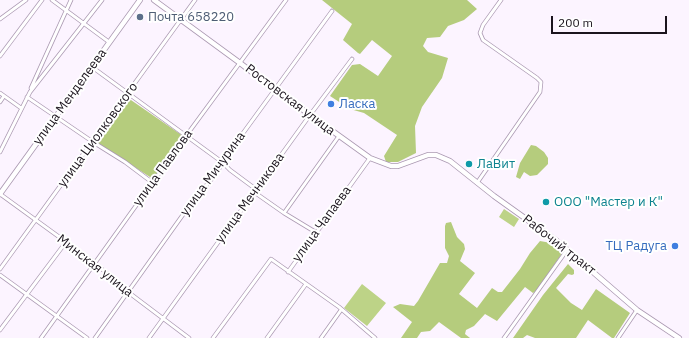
<!DOCTYPE html>
<meta charset="utf-8">
<style>
body{margin:0}
#map{position:relative;width:689px;height:338px;overflow:hidden;background:#fcf4ff;font-family:"IBM Plex Sans",sans-serif}
canvas{display:block}
.scale{position:absolute;left:551px;top:16px;width:116px;height:18px;box-sizing:border-box;border:2px solid #1b141d;border-top:0;padding-left:5px;font-size:12px;line-height:14px;white-space:nowrap;color:#1b141d;-webkit-text-stroke:3px #fff;paint-order:stroke}
</style>
<div id="map">
<canvas width="689" height="338"></canvas>
<div class="scale">200 m</div>
</div>
<script>
const ctx = document.querySelector('canvas').getContext('2d');
ctx.lineJoin = 'round';
function fillPath(path, color) { ctx.fillStyle = color; ctx.fill(path, 'evenodd'); }
const poly = rows => new Path2D(rows.map(r => 'M' + r).join(''));
function strokePath(path, color, width, dash) { ctx.strokeStyle = color; ctx.lineWidth = width; ctx.lineCap = dash ? 'butt' : 'round'; ctx.setLineDash(dash || []); ctx.stroke(path); }
function label(font, color, halo, rows, align = 'center') {
  ctx.font = font + ' "IBM Plex Sans",sans-serif'; ctx.lineWidth = 4; ctx.setLineDash([]); ctx.textBaseline = 'middle'; ctx.strokeStyle = halo; ctx.fillStyle = color; for (const [text, x, y, turn = 0] of rows) {
    ctx.save(); ctx.translate(x, y); ctx.rotate((+turn || 0) * Math.PI / 180); ctx.textAlign = isNaN(turn) ? turn : align; if (halo) ctx.strokeText(text, 0, 0); ctx.fillText(text, 0, 0); ctx.restore();
  }
}
const green = poly([
 [504,209,519,219,514,227,499,217],
 [362,284,386,303,367,326,344,308]
]);
const forest = poly([
 [322,0,467,0,477,9,464,20,448,26,440,37,427,38,423,46,428,52,448,58,442,78,422,107,415,126,416,153,398,162,386,162,384,156,397,135,364,113,350,109,330,96,352,65,360,64,378,76,392,56,372,40,360,54,358,53,343,40,352,24],
 [128,98,183,136,153,179,96,142],
 [531,145,536,146,544,152,548,158,548,164,537,175,530,176,524,172,520,179,516,177,520,163],
 [451,222,457,237,464,244,465,249,460,261,475,273,459,294,477,308,492,288,498,292,502,292,520,269,530,253,540,241,551,243,560,250,561,255,536,291,533,293,525,287,497,321,485,314,474,326,466,330,465,334,470,338,461,338,439,322,430,331,421,332,417,338,401,338,412,322,393,307,400,304,414,306,418,301,440,263,447,263,449,256,445,248,445,226,446,223],
 [568,264,574,270,574,274,572,275,568,274,556,288,571,303,582,310,596,289,630,313,614,338,612,338,588,320,576,338,535,338,527,335,523,338,513,338,543,295]
]);
const street = poly([
 [52,0,109,42],
 [0,19,26,0],
 [0,56,42,0],
 [92,67,222,162,230,170,257,190],
 [31,88,71,0],
 [0,93,21,108],
 [27,97,93,142,125,162,153,183],
 [0,102,4,96],
 [0,152,30,92,102,0],
 [477,183,540,92,541,82,537,78,483,40,480,33,483,25,501,0],
 [254,192,284,213,317,233],
 [0,194,95,263,128,292,189,338],
 [284,213,339,136],
 [0,269,195,0],
 [288,272,370,158],
 [0,275,87,338],
 [0,330,66,242],
 [41,338,186,136,286,0],
 [95,338,187,209,218,171,222,162,332,11],
 [149,338,310,115,352,59],
 [213,338,271,259,339,307,375,338],
 [267,338,306,284],
 [321,338,341,310],
 [504,338,567,250],
 [618,338,637,310]
]);
const secondary = poly([
 [154,0,240,63,274,89,370,158,391,166,398,166,428,155,436,155,450,161,494,196,557,241,637,310,679,338],
 [0,194,140,0]
]);
const markers = [
 [140,17,4,"#5c6f8a"],
 [331,104,4,"#3f7fe0"],
 [469,164,4,"#0f9aa8"],
 [546,202,4,"#0f9aa8"],
 [675,246,4,"#3f7fe0"]
];
const serviceNames = [
 ["Почта 658220",148,17]
];
const streetNames = [
 ["улица Менделеева",70,97,-54],
 ["Ростовская улица",290,100,37],
 ["улица Циолковского",98,135,-54],
 ["улица Павлова",163,168,-54],
 ["улица Мичурина",213,174,-54],
 ["улица Мечникова",250,198,-54],
 ["улица Чапаева",322,224,-54],
 ["Рабочий тракт",559,245,38],
 ["Минская улица",95,266,38]
];
const shopNames = [
 ["Ласка",339,104],
 ["ТЦ Радуга",667,246,"right"]
];
const cultureNames = [
 ["ЛаВит",477,164],
 ["ООО \"Мастер и К\"",554,202]
];
fillPath(green, '#bdd387');
fillPath(forest, '#b5cc7d');
strokePath(street, '#ab99b2', 4.5);
strokePath(secondary, '#ab99b2', 6);
strokePath(street, '#fff', 3);
strokePath(secondary, '#fff', 4.5);
for (const [x, y, r, color] of markers) { const dot = new Path2D(); dot.arc(x, y, r, 0, 2 * Math.PI); ctx.fillStyle = color; ctx.fill(dot); strokePath(dot, '#fff', 1.5); }
label('13px', '#4e5e75', '#fff', serviceNames, 'left');
label('13px', '#1b141d', '#fff', streetNames);
label('13px', '#366cbe', '#fff', shopNames, 'left');
label('13px', '#0d838f', '#fff', cultureNames, 'left');
</script>
